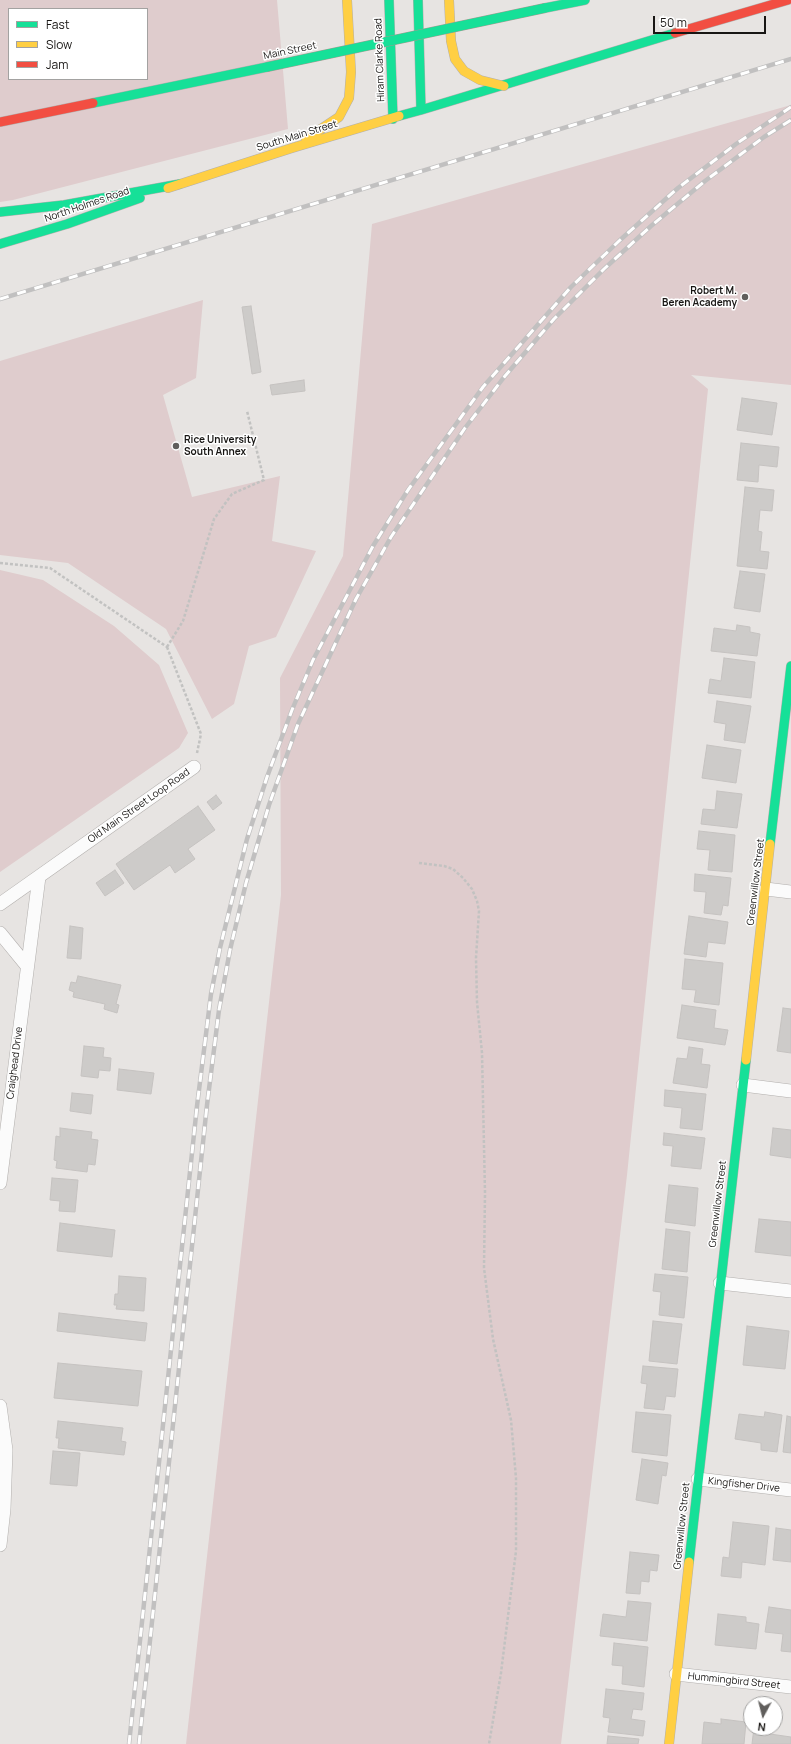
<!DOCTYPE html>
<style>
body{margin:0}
#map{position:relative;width:791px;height:1744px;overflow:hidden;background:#e7e4e2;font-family:Manrope,sans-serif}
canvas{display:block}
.legend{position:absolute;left:8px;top:8px;width:140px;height:72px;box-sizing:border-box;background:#fff;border:1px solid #a3a2a1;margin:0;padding:5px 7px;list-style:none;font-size:12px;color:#181614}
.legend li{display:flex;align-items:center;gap:8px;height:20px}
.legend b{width:20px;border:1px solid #a3a2a1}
.north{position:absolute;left:743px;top:1696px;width:40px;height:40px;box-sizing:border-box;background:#fff;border:1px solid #a3a2a1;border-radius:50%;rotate:187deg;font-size:11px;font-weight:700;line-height:16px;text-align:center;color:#181614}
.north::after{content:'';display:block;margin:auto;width:14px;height:18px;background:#605e5c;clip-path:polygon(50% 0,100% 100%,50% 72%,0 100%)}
.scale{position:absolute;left:653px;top:16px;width:113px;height:18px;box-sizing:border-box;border:2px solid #181614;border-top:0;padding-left:5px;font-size:12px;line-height:14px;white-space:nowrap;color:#181614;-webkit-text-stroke:3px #fff;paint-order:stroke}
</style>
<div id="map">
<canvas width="791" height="1744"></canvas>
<ul class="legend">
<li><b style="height:5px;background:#16e098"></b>Fast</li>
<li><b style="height:5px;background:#ffcf43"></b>Slow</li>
<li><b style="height:5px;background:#f24e42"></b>Jam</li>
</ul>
<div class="north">N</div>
<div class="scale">50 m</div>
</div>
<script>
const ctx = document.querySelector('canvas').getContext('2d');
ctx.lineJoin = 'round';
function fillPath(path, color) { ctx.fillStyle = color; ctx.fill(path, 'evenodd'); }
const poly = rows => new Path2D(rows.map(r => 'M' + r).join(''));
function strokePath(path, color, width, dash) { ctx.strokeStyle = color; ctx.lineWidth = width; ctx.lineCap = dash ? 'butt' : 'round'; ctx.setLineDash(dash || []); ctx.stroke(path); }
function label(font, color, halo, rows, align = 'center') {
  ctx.font = font + ' Manrope,sans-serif'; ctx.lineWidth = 3; ctx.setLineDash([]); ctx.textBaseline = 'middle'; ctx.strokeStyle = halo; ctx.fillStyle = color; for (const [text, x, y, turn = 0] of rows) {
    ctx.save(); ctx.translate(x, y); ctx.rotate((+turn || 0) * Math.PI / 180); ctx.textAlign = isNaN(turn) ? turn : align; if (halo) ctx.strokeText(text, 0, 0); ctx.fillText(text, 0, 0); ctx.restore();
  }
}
const green = poly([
 [0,0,277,0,288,129,13,200,0,202],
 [9,9,147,9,147,79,9,79],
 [791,105,791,385,691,375,708,389,627,1175,561,1744,186,1744,281,895,280,678,343,556,372,224],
 [203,300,196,378,163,395,192,497,280,476,272,541,316,551,276,637,249,646,234,704,212,719,166,629,68,563,0,555,0,361],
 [0,570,43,580,114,626,159,665,188,733,179,748,0,872]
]);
const building = poly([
 [251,306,261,372,252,374,242,307,251,306],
 [304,380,305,391,272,395,270,385,304,380],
 [742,398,777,403,772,435,737,430,742,398],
 [741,443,779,447,777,467,759,465,758,482,737,480,741,443],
 [745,487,774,490,772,511,760,510,758,531,762,532,760,551,769,552,767,569,737,566,745,487],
 [740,571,765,574,760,612,734,608,740,571],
 [737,625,750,627,750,632,760,634,757,656,711,651,714,628,736,631,737,625],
 [724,658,755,662,751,698,708,693,710,679,721,681,724,658],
 [717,701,751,706,745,743,724,740,726,724,714,722,717,701],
 [707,745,741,750,736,783,702,778,707,745],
 [717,791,742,794,737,828,701,824,703,809,715,810,717,791],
 [216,795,222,803,213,810,207,802,216,795],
 [198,806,215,830,188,849,195,859,175,873,170,865,134,890,116,864,198,806],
 [699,831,735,835,732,872,708,870,710,850,697,849,699,831],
 [115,870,124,883,105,896,96,883,115,870],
 [695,874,731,878,728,906,723,905,721,915,704,913,706,892,694,891,695,874],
 [689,916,728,922,725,944,708,942,706,957,684,954,689,916],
 [70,926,83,928,81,959,67,958,70,926],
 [685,959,723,963,719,1005,694,1002,696,990,682,989,685,959],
 [78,976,121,985,116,1004,119,1005,117,1013,104,1009,105,1004,73,997,74,992,69,990,71,982,76,983,78,976],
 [682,1005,716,1010,714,1028,728,1030,725,1045,677,1038,682,1005],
 [783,1008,791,1009,791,1053,777,1051,783,1008],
 [84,1046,104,1048,103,1057,111,1058,110,1071,99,1070,98,1078,81,1076,84,1046],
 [689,1047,703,1049,701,1064,710,1065,707,1088,673,1083,677,1058,687,1059,689,1047],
 [119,1069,154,1073,151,1094,117,1090,119,1069],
 [665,1090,706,1094,702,1130,680,1128,682,1108,664,1106,665,1090],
 [72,1093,93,1095,91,1114,70,1111,72,1093],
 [60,1128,92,1132,91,1139,98,1140,95,1165,88,1164,87,1172,56,1168,57,1161,54,1160,56,1136,60,1137,60,1128],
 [773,1128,791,1130,791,1158,770,1155,773,1128],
 [664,1133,705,1138,701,1169,671,1166,673,1146,663,1145,664,1133],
 [52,1178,78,1180,75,1212,59,1211,60,1201,50,1200,52,1178],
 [669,1185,698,1188,695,1226,665,1222,669,1185],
 [759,1219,791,1222,791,1256,755,1252,759,1219],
 [60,1223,115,1230,112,1257,57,1251,60,1223],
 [666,1229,690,1232,687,1272,662,1269,666,1229],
 [655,1274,688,1277,684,1318,659,1315,661,1292,653,1291,655,1274],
 [119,1276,146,1278,144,1311,116,1309,117,1305,114,1305,115,1294,118,1294,119,1276],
 [59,1313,147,1323,145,1341,57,1331,59,1313],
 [653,1321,682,1324,677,1364,649,1361,653,1321],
 [747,1326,789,1331,785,1369,743,1365,747,1326],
 [58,1363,142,1371,138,1406,54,1398,58,1363],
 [643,1366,678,1369,675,1397,666,1396,664,1410,644,1408,647,1384,641,1383,643,1366],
 [636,1412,671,1415,667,1456,632,1452,636,1412],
 [765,1412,782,1415,777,1452,761,1450,761,1443,735,1439,739,1414,764,1417,765,1412],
 [787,1416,791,1417,791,1453,783,1452,787,1416],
 [58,1421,123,1428,121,1441,126,1442,124,1455,58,1448,59,1438,56,1438,58,1421],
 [53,1451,80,1453,77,1486,50,1484,53,1451],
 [642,1459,668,1463,666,1476,662,1475,658,1504,636,1500,642,1459],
 [733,1522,769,1526,765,1565,742,1562,741,1578,721,1576,723,1557,729,1558,733,1522],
 [776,1528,791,1530,791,1562,773,1560,776,1528],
 [630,1552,659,1555,657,1571,650,1570,649,1582,641,1581,640,1594,626,1593,630,1552],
 [628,1601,651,1603,647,1641,600,1636,603,1614,626,1617,628,1601],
 [769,1607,791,1610,791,1652,781,1651,783,1634,765,1632,769,1607],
 [718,1614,746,1617,746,1622,759,1624,756,1649,715,1645,718,1614],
 [614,1643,648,1647,644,1687,622,1684,623,1666,612,1665,614,1643],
 [606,1689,644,1693,642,1710,633,1709,631,1719,645,1721,643,1736,608,1732,610,1718,603,1717,606,1689],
 [721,1719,746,1722,744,1744,702,1744,704,1722,721,1724,721,1719],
 [754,1728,771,1728,770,1734,791,1737,791,1744,752,1744,754,1728],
 [608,1736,639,1739,638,1744,607,1744,608,1736]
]);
const path = poly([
 [0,563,50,568,167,647],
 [167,647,183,621,214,519,232,494,264,480,247,411],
 [167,647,201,734,197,753],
 [419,863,444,866,453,869,463,878,472,889,477,901,479,911,476,958,477,1002,482,1053,485,1193,484,1268,493,1339,511,1420,516,1478,516,1551,501,1673,489,1744]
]);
const street = poly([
 [766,889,791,892],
 [0,904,194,767],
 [0,933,27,966],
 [743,1085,791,1091],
 [0,1183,39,877],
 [720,1283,791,1291],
 [0,1406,6,1450,4,1509,0,1545],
 [698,1479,791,1490],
 [676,1674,791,1687]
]);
const fast = poly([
 [389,0,393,119],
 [545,8,585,0],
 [93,103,267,67],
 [421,110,675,33],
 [399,116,421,110,418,0],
 [0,212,64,205,180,184],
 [0,244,67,224,140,198],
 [770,844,791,666],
 [689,1562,746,1060]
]);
const slow = poly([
 [449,0,451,41,455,59,464,71,480,80,504,86],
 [306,139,339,117,349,98,351,72,347,0],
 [168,188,292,148,399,116],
 [746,1060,770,844],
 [669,1744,689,1562]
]);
const jam = poly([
 [675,33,788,0],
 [0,122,93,103]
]);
const rail = poly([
 [0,299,791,59],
 [129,1744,197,1106,211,994,220,948,247,839,267,777,292,710,313,660,373,546,408,490,483,387,571,287,619,241,678,188,736,144,791,107],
 [139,1744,207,1105,219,1010,230,950,246,883,269,805,298,724,356,599,391,537,465,428,505,376,554,319,604,269,651,226,705,181,764,137,791,120]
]);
const fastBridge = poly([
 [267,67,545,8]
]);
const markers = [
 [745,297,4,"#605e5c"],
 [176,446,4,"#605e5c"]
];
const streetNames = [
 ["Main Street",290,51,-12],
 ["Hiram Clarke Road",380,60,-92],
 ["South Main Street",297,136,-17],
 ["North Holmes Road",87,205,-19],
 ["Old Main Street Loop Road",139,806,-35],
 ["Greenwillow Street",756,882,-83],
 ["Craighead Drive",15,1063,-83],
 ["Greenwillow Street",718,1204,-83],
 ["Kingfisher Drive",744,1485,6],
 ["Greenwillow Street",682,1526,-84],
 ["Hummingbird Street",734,1681,6]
];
const poiNames = [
 ["Robert M.",737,291],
 ["Beren Academy",737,303],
 ["Rice University",184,440,"left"],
 ["South Annex",184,452,"left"]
];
fillPath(green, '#dfcccd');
fillPath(building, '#cdcbc9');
strokePath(building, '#c5c2c0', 1);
strokePath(street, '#b2afad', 14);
strokePath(fast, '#b2afad', 10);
strokePath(slow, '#b2afad', 10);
strokePath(jam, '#b2afad', 10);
strokePath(path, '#c2c2c1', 2.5, [3, 2]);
strokePath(street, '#fbfbfb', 13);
strokePath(fast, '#16e098', 9);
strokePath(slow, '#ffcf43', 9);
strokePath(jam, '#f24e42', 9);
strokePath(rail, '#c1c0c0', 4.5);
strokePath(rail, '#fff', 3, [9]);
strokePath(fastBridge, '#a09b90', 10, []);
strokePath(fastBridge, '#16e098', 9);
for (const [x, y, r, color] of markers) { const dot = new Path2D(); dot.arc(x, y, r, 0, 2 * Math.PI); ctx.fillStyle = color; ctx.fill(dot); strokePath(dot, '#fff', 1.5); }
label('10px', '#181614', '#fff', streetNames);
label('bold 10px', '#181614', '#fff', poiNames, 'right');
</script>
